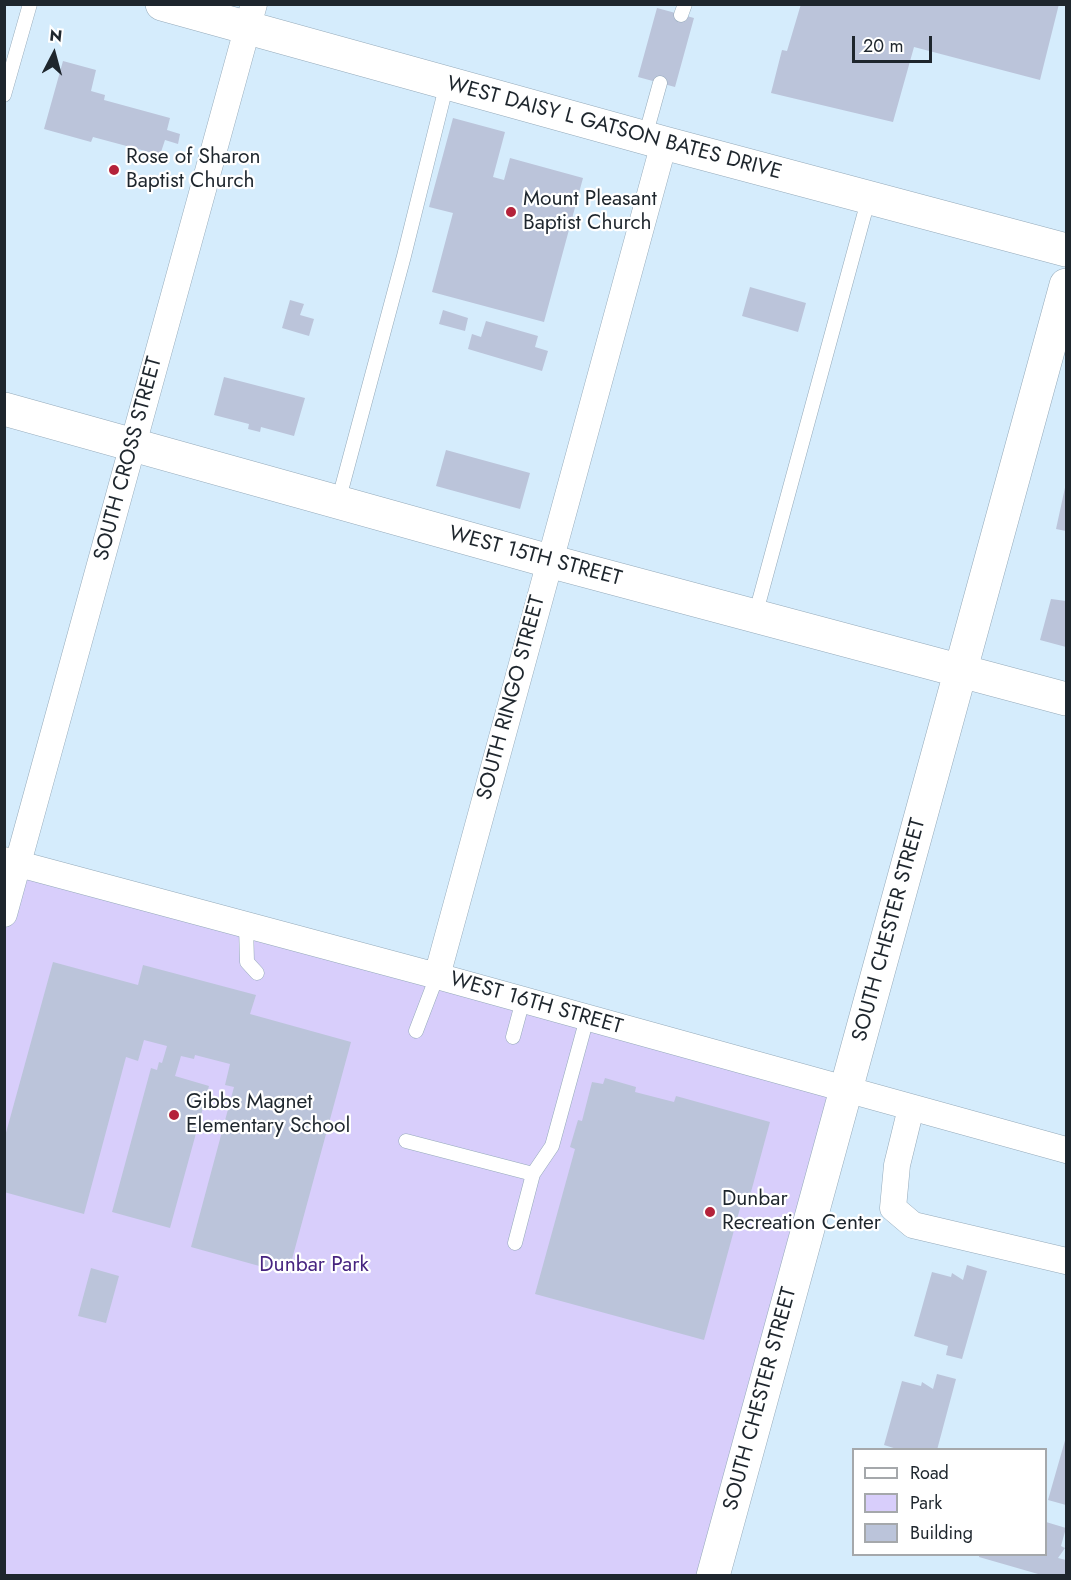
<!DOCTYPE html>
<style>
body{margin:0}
#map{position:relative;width:1071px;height:1580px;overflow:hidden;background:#d5ecfc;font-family:Jost,sans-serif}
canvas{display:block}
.frame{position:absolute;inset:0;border:6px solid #1e262d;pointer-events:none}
.legend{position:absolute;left:852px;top:1448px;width:195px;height:108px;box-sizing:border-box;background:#fff;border:2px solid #a5a8ab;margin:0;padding:8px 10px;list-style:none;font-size:18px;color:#1e262d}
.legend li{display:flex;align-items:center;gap:12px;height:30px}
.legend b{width:30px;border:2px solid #a5a8ab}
.north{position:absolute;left:24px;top:24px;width:60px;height:60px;-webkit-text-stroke:4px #fff;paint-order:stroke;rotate:6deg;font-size:16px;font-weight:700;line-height:24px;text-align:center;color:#1e262d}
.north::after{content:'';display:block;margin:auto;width:21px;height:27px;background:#1e262d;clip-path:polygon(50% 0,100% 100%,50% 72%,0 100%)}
.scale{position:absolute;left:852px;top:36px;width:80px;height:27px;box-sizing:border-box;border:3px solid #1e262d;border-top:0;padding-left:8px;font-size:18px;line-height:21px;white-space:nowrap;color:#1e262d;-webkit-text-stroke:4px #fff;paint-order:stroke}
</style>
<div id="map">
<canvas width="1071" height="1580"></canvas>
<div class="frame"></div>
<ul class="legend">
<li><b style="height:8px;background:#fff"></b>Road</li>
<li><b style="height:16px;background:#d8cefb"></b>Park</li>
<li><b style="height:16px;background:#bbc4da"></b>Building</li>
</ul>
<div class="north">N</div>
<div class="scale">20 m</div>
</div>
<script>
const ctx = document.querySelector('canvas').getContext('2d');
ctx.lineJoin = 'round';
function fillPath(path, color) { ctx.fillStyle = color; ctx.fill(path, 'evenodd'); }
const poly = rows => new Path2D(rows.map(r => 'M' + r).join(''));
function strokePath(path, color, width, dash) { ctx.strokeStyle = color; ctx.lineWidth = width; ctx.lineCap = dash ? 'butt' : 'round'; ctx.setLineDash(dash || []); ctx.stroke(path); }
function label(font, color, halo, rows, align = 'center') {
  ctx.font = font + ' Jost,sans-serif'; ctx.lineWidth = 4.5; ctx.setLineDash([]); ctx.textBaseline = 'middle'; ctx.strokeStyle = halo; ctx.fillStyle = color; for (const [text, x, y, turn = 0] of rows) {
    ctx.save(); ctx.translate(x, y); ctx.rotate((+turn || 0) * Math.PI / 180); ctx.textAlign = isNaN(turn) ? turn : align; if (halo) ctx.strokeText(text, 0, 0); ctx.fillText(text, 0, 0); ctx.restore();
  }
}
const green = poly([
 [17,864,847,1089,715,1575,5,1575,4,911]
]);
const building = poly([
 [801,4,1059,4,1040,80,914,47,893,122,771,93,782,50,787,51],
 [657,8,694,18,675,87,638,77],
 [63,61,96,70,91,91,105,95,104,100,170,118,167,130,180,134,178,144,165,140,160,155,93,137,91,142,44,129],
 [453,118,505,132,493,177,504,180,510,158,583,178,544,322,432,292,453,213,429,207],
 [750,287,806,303,798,332,742,316],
 [290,300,304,304,300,315,314,319,309,336,282,328],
 [443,310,468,318,465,331,439,324],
 [486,321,538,336,535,347,548,351,542,371,468,349,472,334,481,337],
 [224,377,305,398,294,436,261,427,260,432,248,429,249,424,214,415],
 [446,450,530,473,520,509,436,486],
 [1066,483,1066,531,1056,529],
 [1051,599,1066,601,1066,647,1040,640],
 [53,962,138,985,143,965,256,995,250,1014,351,1042,288,1274,191,1247,234,1087,225,1085,230,1064,195,1055,194,1059,181,1056,175,1076,209,1086,170,1228,112,1212,151,1068,157,1070,159,1062,162,1063,167,1046,144,1040,138,1061,126,1057,84,1214,4,1192,4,1140],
 [605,1078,636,1087,635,1092,674,1102,676,1096,770,1122,748,1203,742,1201,704,1340,535,1294,575,1149,570,1147,578,1120,582,1121,592,1082,603,1084],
 [967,1265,987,1271,962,1359,946,1355,948,1346,914,1336,932,1272,951,1277,952,1273,963,1280],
 [91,1268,119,1276,106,1323,78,1316],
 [937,1374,956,1379,937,1450,900,1450,884,1445,902,1381,921,1386,922,1382,933,1389],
 [1066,1437,1066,1505,1048,1500],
 [1046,1522,1066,1528,1061,1546,1065,1548,1058,1558,1066,1560,1066,1576,1045,1576,979,1557,979,1554,1046,1554]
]);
const lane = poly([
 [681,15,685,4],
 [4,95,30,4],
 [645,137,660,83],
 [338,502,404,256,447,83],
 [755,616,869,197],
 [246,925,247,962,257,973],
 [416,1031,437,976],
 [513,1037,523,1000],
 [406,1141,533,1174],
 [515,1243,533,1174,552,1146,587,1018]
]);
const street = poly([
 [4,860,437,976,1066,1150],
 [4,914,254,4],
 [437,976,664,143],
 [911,1108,897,1165,893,1208,913,1225,1066,1261]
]);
const secondary = poly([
 [162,4,664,143,1066,250],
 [4,409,549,561,1066,699],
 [713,1576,1066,285]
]);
const markers = [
 [114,170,6,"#b4223a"],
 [511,212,6,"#b4223a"],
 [174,1115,6,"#b4223a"],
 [710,1212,6,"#b4223a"]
];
const streetNames = [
 ["WEST DAISY L GATSON BATES DRIVE",614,129,15],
 ["SOUTH CROSS STREET",129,459,-75],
 ["WEST 15TH STREET",535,557,15],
 ["SOUTH RINGO STREET",512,698,-75],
 ["SOUTH CHESTER STREET",890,930,-75],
 ["WEST 16TH STREET",536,1004,16],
 ["SOUTH CHESTER STREET",761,1399,-75]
];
const poiNames = [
 ["Rose of Sharon",126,158],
 ["Baptist Church",126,182],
 ["Mount Pleasant",523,200],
 ["Baptist Church",523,224],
 ["Gibbs Magnet",186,1103],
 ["Elementary School",186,1127],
 ["Dunbar",722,1200],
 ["Recreation Center",722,1224]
];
const parkNames = [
 ["Dunbar Park",314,1266]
];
fillPath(green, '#d8cefb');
fillPath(building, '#bbc4da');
strokePath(lane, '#95aaba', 15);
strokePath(street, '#95aaba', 27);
strokePath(secondary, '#95aaba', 34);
strokePath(lane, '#fff', 14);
strokePath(street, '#fff', 26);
strokePath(secondary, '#fff', 33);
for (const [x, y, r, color] of markers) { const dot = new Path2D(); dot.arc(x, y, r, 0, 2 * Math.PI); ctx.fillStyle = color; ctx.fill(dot); strokePath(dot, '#fff', 2); }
label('21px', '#1e262d', '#fff', streetNames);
label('21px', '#1e262d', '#fff', poiNames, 'left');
label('21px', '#472480', '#fff', parkNames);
</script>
